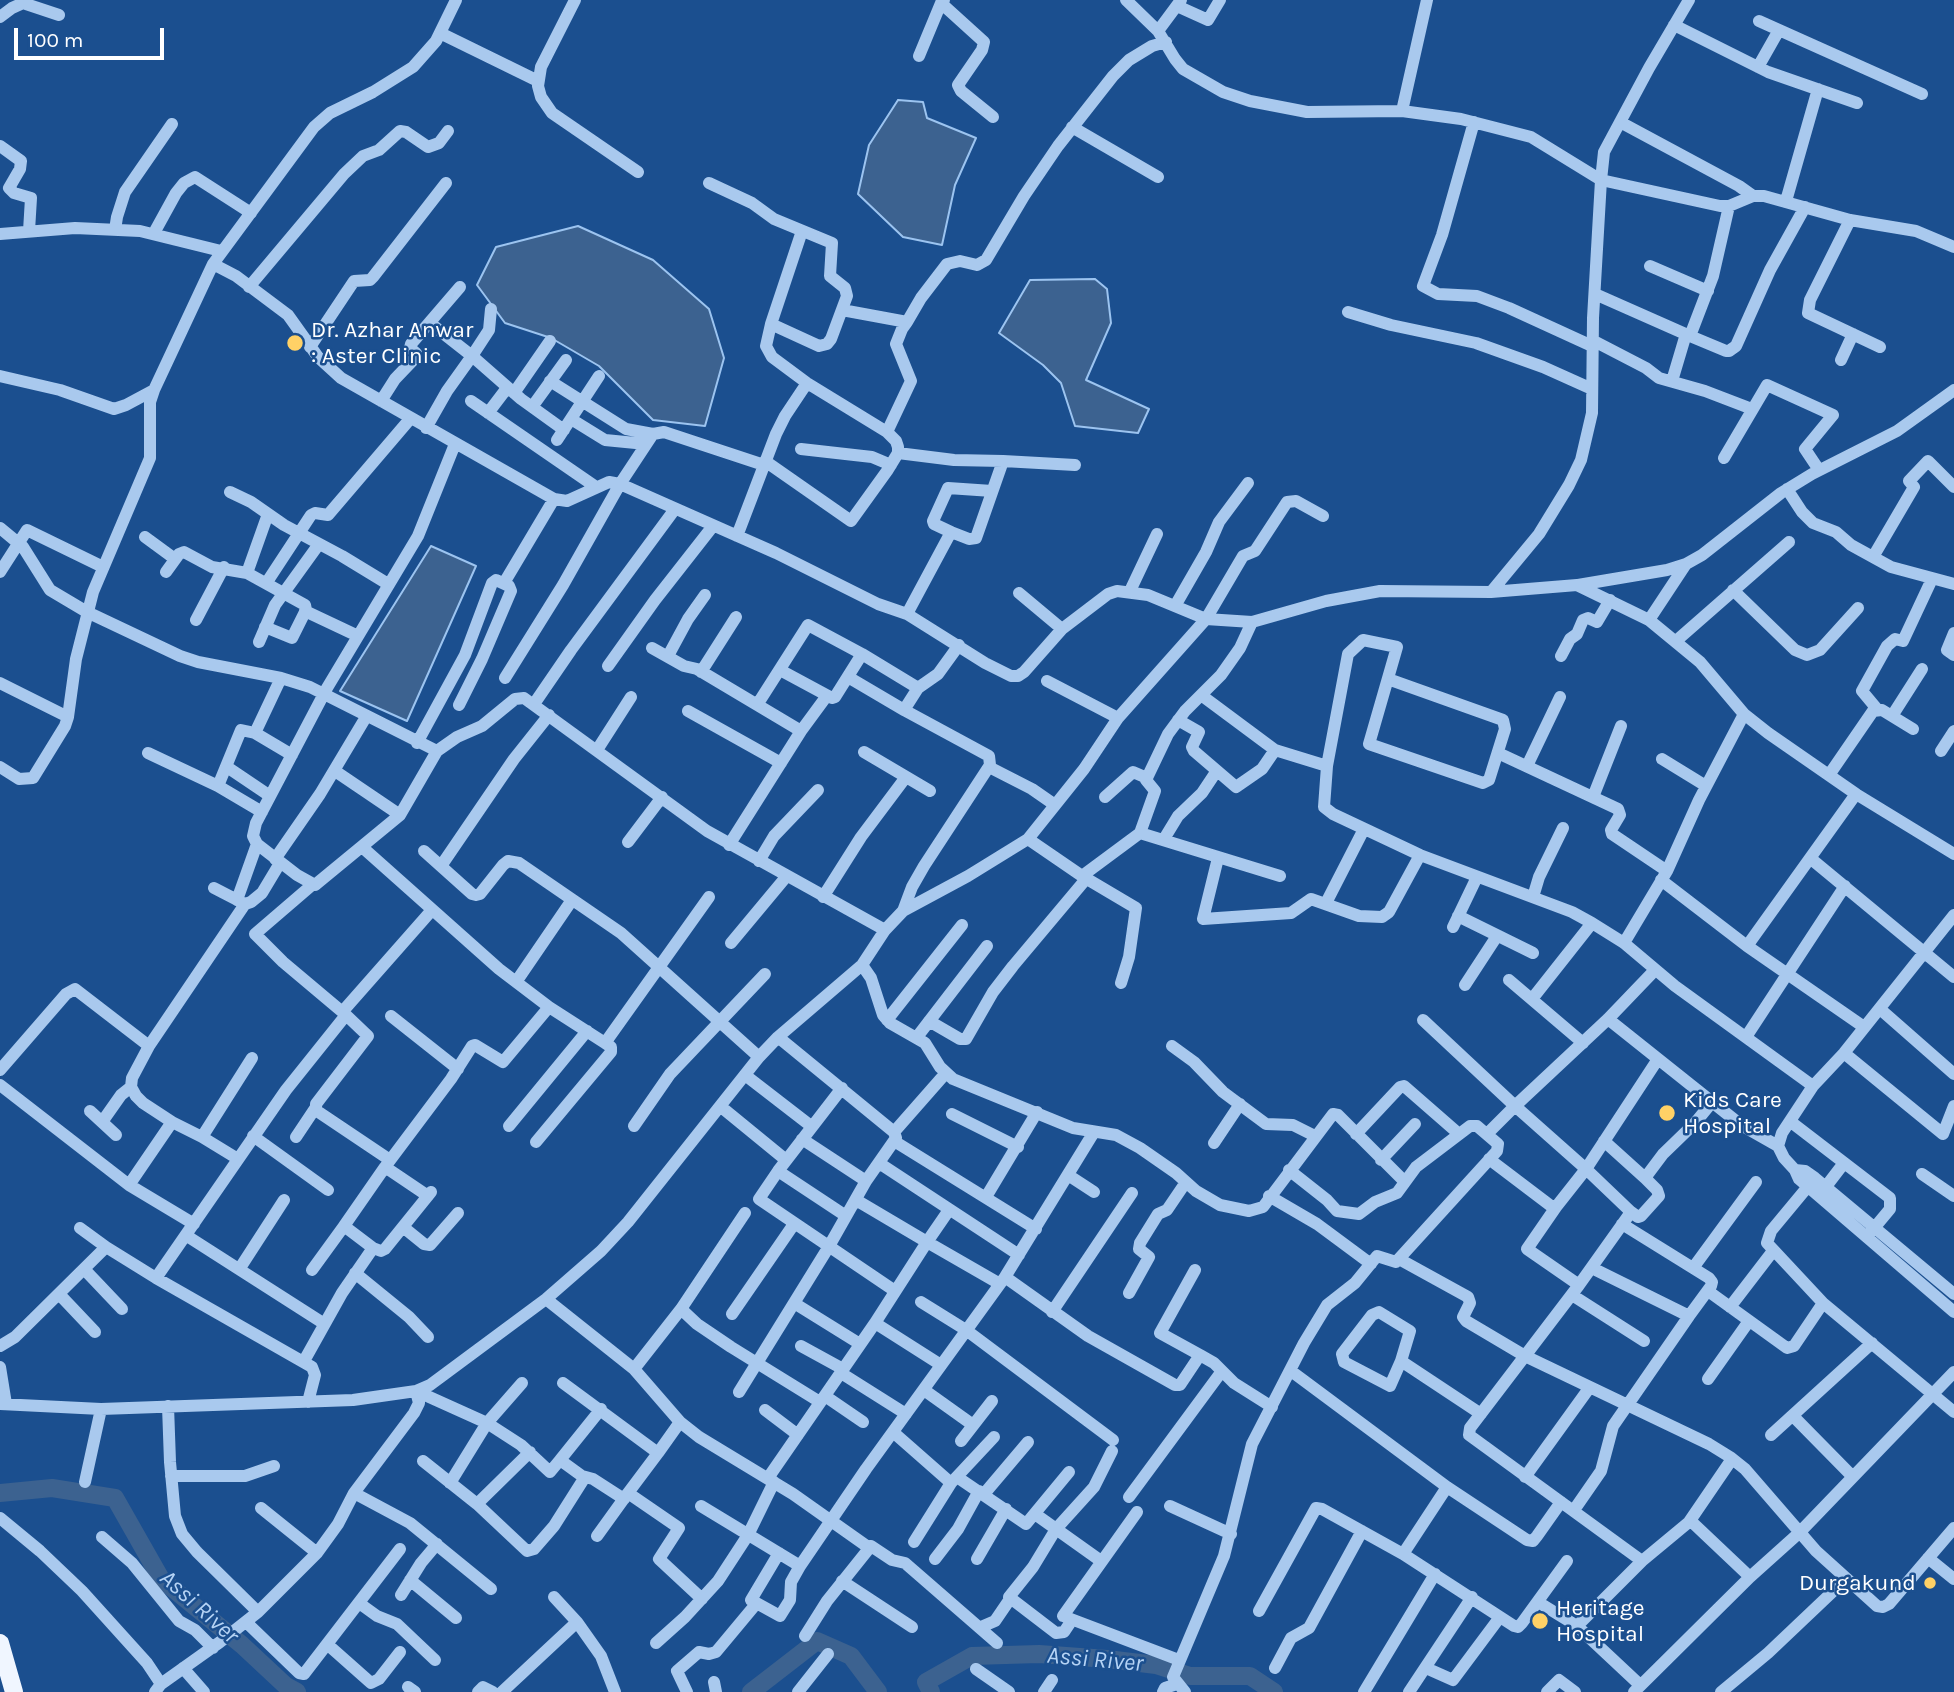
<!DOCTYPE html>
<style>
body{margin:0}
#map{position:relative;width:1954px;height:1692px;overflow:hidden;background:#1b4f8f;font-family:Karla,sans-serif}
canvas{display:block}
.scale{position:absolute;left:14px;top:28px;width:150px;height:32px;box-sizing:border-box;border:4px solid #fff;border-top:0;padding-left:9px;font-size:21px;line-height:24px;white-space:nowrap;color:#fff;-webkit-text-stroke:5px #1b4f8f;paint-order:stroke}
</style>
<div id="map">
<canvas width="1954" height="1692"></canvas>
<div class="scale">100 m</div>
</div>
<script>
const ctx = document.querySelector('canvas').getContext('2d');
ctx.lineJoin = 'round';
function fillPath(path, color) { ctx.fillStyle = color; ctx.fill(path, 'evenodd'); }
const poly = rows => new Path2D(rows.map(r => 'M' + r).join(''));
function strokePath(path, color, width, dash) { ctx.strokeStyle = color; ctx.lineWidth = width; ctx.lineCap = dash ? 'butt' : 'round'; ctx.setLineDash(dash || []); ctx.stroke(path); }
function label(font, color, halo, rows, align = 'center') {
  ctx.font = font + ' Karla,sans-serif'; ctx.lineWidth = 5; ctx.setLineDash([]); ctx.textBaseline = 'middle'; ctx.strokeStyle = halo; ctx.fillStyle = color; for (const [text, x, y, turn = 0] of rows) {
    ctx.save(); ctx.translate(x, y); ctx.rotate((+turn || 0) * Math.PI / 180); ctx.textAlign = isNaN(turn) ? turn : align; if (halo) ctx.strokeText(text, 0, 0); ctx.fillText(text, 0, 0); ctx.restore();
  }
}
const water = poly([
 [898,100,923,102,927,118,976,138,955,185,942,245,903,237,858,194,869,145,898,100],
 [578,226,653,260,709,309,724,358,705,426,653,420,599,366,551,338,505,323,477,285,496,247,578,226],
 [1095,279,1107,289,1111,323,1086,380,1149,409,1138,433,1075,426,1061,383,1043,365,999,333,1030,280,1095,279],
 [431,546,476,566,407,721,340,691,431,546]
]);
const river = poly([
 [0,1493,52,1488,115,1498,161,1579,242,1645,286,1686,297,1692],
 [751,1692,817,1641,851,1656,878,1692],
 [931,1692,926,1682,972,1656,1039,1654,1107,1659,1156,1665,1190,1676,1250,1676,1274,1692]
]);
const minor = poly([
 [575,0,541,67,538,86,541,97,552,113,638,172],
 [944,0,941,3,984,42,982,50,958,85,961,91,993,117],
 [1126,0,1158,31,1175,59,1183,69,1223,92,1250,101,1307,112,1402,111,1461,119,1531,137,1601,180,1720,206,1729,206,1753,196,1764,196,1850,220,1916,231,1954,247],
 [1177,6,1208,20,1220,0],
 [0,17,12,8,23,3,59,15],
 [1759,21,1922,94],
 [1674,25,1768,72,1857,103],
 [1158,31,1181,0],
 [440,33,538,81],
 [919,56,941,3],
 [1758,67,1779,30],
 [1402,111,1427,0],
 [1474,122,1442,235,1423,286,1438,294,1477,296,1509,308,1592,346],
 [1620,122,1739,186,1753,196],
 [1072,127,1158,177],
 [0,146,21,161,20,169,9,188,14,193,31,198,29,231],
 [709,183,752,203,774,219,832,243,830,276,845,288,847,296,831,339,827,344,819,346,771,324,766,346,772,357,807,383,887,432,896,441,898,447,898,453,887,471,851,521,765,461],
 [1786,201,1818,89],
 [1850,220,1810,300,1808,313,1880,347],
 [115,230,117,217,125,192,172,124],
 [154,233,176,193,184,183,195,177,251,213],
 [0,234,75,228,140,231,221,251],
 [213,264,236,276,288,315,318,357,341,378,554,499,567,501,609,482,620,484,776,553,878,604,907,614,985,663,1011,676,1018,676,1024,672,1062,629,1108,594,1117,591,1148,595,1206,619,1243,556,1255,551,1287,502,1296,501,1323,516],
 [1650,266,1708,291],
 [249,287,344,174,363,156,379,150,400,131,406,132,428,147,439,143,448,131],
 [1595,294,1690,336,1713,276,1729,206],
 [842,310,907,322,902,329,896,344,911,381,887,432],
 [1348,312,1391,325,1476,343,1543,367,1592,389],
 [907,322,921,298,947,264,960,261,977,265,986,260,1024,196,1058,146,1113,76,1129,60,1152,46,1166,42],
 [430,323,472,356,489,330,491,309],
 [771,324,802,231],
 [1690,336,1726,351,1729,351,1736,346,1770,270,1805,207],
 [1592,340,1646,368,1659,378,1705,391,1752,409],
 [310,347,354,281,370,280,373,277,446,183],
 [1841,360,1853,334],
 [0,376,60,390,114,409,126,405,154,390],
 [550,381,626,429,653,434],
 [1672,381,1686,334],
 [514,393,550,341],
 [381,401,395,379,416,357,416,353,410,348,411,344,460,287],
 [471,401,596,487],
 [532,407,566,360],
 [488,413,507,388],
 [571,419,605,440,646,444],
 [426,428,447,391,472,356,521,399,564,430],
 [557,440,599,376],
 [801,449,872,457,891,465],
 [898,453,954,460,1003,461],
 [1724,458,1767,385,1833,415,1805,449,1819,470],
 [1787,489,1802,512,1813,523,1836,532,1851,545,1891,567,1954,584],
 [230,492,251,502,284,525,342,556,388,584],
 [0,528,23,547,50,590,87,612,180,656,198,662,281,678,310,687,437,751,457,737,482,726,515,699,524,698,707,831,885,930],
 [951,532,934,524,933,521,948,488,992,491],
 [737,536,776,434,785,416,807,383],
 [145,537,175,559],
 [1873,557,1914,487,1909,481,1928,461,1954,487],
 [0,572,27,530,103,567],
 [166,572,179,554,184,552,212,567,247,573,305,605,306,610,292,638,265,627],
 [247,573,268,514],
 [267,582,311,515,315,513,328,515,410,419],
 [504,583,554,499],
 [1578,585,1667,570,1686,564],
 [1733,590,1795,650,1807,655,1820,650,1858,608],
 [1130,591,1157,534],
 [1491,592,1539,534,1569,485,1581,460,1592,413,1593,318,1601,180,1604,152,1649,68,1689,0],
 [1019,593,1062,629],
 [1175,606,1206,552,1219,522,1248,483],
 [305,611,358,636],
 [907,614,951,532,969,539,976,538,1003,461,1075,465],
 [196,620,224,567],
 [1649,620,1700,662,1744,714,1768,733,1856,794,1954,854],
 [1954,633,1947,650,1954,655],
 [1676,641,1789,542],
 [259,642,275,605,319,544],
 [652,648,684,666,697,669,801,731],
 [668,656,688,619,705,595],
 [1561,656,1570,639,1577,634,1583,620,1588,618,1597,622,1610,600],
 [608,666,655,600,713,526],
 [780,670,832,698,835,697,862,654],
 [701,672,736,617],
 [848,677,904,710],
 [505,678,563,585,620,484,653,434,664,432,764,465],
 [1388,679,1503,720,1505,729,1489,780,1483,783,1369,744,1397,647,1363,640,1348,654,1327,766,1324,807,1333,814,1420,855,1572,912,1592,923,1624,943,1675,986,1813,1086],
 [1047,681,1118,718],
 [0,683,68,717],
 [1201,695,1275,750,1327,766],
 [534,704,571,650,675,509],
 [757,705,808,625,862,654,918,688],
 [1877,709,1862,691,1887,646,1895,639,1903,641,1932,579],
 [688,711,781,763],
 [1892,716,1922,669],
 [1178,720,1199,732,1192,747,1194,751,1236,787,1262,769,1275,750],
 [255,733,281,678],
 [417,743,465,655,492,583,496,580,509,586,511,591,482,659,459,705],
 [597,750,631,697],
 [437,751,400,815,315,885,297,875,257,844,253,836,256,823,327,688,418,536,455,444],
 [1941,751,1954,731],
 [864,752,930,791],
 [148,753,218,786,262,812],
 [1498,753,1618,809,1620,815,1611,830,1612,834,1667,871],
 [1662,759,1706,786],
 [990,765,989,767,1032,789,1055,805],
 [1527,766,1560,697],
 [0,767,19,779,33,778,65,726,68,717,76,659,93,592,150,458,150,402,154,390,213,264,314,127,330,113,373,92,413,67,436,41,456,0],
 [227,767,270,796],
 [335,771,400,815],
 [1829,775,1873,711,1882,710,1913,729],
 [218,786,241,730,255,733,292,755],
 [1105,797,1133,772,1147,778],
 [1593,797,1621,726],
 [1140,833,1155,791,1146,780,1168,734,1185,711,1221,675,1240,648,1252,622],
 [1028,839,1082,876,1140,833,1280,876],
 [1164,839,1178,816,1202,793,1216,772],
 [628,842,662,797],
 [729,845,801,731,826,697],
 [424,851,472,894,476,895,480,894,503,865,508,861,519,863,621,933,759,1057],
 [1218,858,1203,919,1291,913,1311,899,1359,916,1382,917,1389,912,1420,855],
 [1810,858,1954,977],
 [275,859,320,794,366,717],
 [759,861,774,836,818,790],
 [441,866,514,759,549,715],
 [1082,876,1136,908,1129,957,1121,983],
 [1661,880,1747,946,1864,1027],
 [312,885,255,934,283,962,346,1015],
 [214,888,245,904,251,902,262,893,280,863],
 [823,897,861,837,906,777],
 [1533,897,1539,877,1563,828],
 [237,900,257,844],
 [1326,903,1364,829],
 [903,911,912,887,924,866,990,765,989,756,904,710,918,688,938,674,959,645],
 [1954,915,1844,1053,1813,1086,1782,1133,1778,1146,1784,1158,1795,1170,1799,1179,1954,1312],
 [1458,916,1533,953],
 [1453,927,1477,877],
 [731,943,786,877],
 [1624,943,1667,871,1699,800,1744,714],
 [1747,946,1856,794],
 [862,965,871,978,883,1015,890,1023,925,1043,940,1067,953,1079,1073,1128,1116,1135,1140,1148,1176,1173,1196,1191,1220,1205,1249,1211,1263,1207,1333,1114,1338,1115,1404,1181],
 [1509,980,1583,1043],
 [516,982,572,900],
 [1465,985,1497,936],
 [1532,999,1592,923],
 [549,1007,605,1043,709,897],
 [1880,1009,1954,1074],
 [343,1011,432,910],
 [391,1016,458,1069],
 [1608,1019,1741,1125,1778,1146],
 [887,1020,962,925],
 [1423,1020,1515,1106,1608,1019,1655,970],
 [929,1021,960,1039,966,1039,993,992,1013,966,1086,879],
 [778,1037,894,1132],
 [917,1037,987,946],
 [1746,1037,1845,886],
 [149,1046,245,904],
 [1172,1046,1194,1062,1223,1092,1266,1124,1293,1125,1315,1136],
 [1844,1053,1943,1134,1954,1106],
 [0,1070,66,994,75,989,149,1046,132,1078,131,1087,136,1096,143,1103,172,1122,202,1137],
 [745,1075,811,1126],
 [0,1085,129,1185],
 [842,1088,778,1171,846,1216],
 [720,1106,786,1160],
 [90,1111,116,1135],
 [952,1114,1018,1147],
 [102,1122,121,1095,131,1087],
 [172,1122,129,1185,194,1224],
 [1791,1122,1890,1198,1890,1209,1870,1233],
 [509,1126,587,1031],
 [634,1126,670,1074,765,974],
 [1356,1134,1400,1087,1404,1086,1459,1134],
 [1487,1134,1515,1106,1586,1169,1631,1212,1579,1285,1470,1428,1469,1435,1642,1561],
 [253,1136,328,1190],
 [296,1137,316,1107],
 [802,1139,866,1181],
 [894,1141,1036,1229],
 [1604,1141,1645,1178,1663,1154,1695,1123,1713,1101],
 [536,1142,611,1052,611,1047,605,1043],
 [1214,1143,1240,1104],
 [238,1159,202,1137,252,1058],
 [1489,1159,1551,1206,1556,1207,1586,1169,1658,1059],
 [1381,1160,1415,1124],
 [879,1163,1019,1255],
 [385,1167,428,1196],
 [1795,1170,1805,1171,1815,1178,1954,1294],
 [778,1171,759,1199,895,1291],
 [1922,1174,1954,1196],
 [1068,1175,1094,1192],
 [1815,1178,1771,1231,1767,1243,1823,1303,1954,1412],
 [1821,1193,1844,1163],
 [1269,1196,1317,1224,1371,1264],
 [986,1197,1037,1112],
 [856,1200,927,1242,875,1323,941,1365],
 [1556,1207,1527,1249,1579,1285],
 [949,1210,927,1242,1000,1284],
 [1631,1212,1638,1217,1641,1216,1659,1196,1657,1190,1645,1178],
 [403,1227,424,1244,430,1245,458,1213],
 [80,1228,106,1247,156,1278,312,1367,315,1375,308,1402],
 [187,1236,323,1323],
 [373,1248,381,1251,385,1249,431,1192],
 [1399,1259,1468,1297,1470,1303,1463,1317,1466,1321,1525,1356,1709,1444,1730,1457,1745,1469,1816,1551,1877,1606,1883,1607,1889,1604,1954,1528],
 [240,1268,284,1200],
 [1592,1268,1689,1316,1711,1286,1712,1282,1709,1278,1622,1224],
 [1693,1268,1756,1182],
 [84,1269,122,1309],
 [312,1270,344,1226],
 [1195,1270,1160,1333,1200,1355],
 [355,1273,409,1317,428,1337],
 [1005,1277,1088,1336,1175,1385,1180,1385,1200,1355,1214,1363,1234,1383,1272,1407],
 [156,1278,286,1090,346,1015,368,1036,316,1104,316,1107,317,1111,390,1160],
 [1708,1291,1787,1348,1794,1346,1823,1303],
 [1129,1293,1149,1257,1139,1249,1140,1243,1158,1214,1167,1210,1186,1182],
 [59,1294,95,1332],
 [1572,1295,1644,1341],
 [546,1299,634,1369,680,1422,699,1437,793,1494,868,1547],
 [921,1302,966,1330,1113,1440],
 [794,1303,860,1344],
 [1730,1307,1773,1251],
 [681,1309,697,1324,731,1347,820,1402],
 [1052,1312,1132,1193],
 [732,1314,794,1224],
 [0,1346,15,1337,106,1247],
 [801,1346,843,1369],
 [304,1361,342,1293,373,1248,344,1226,385,1167,451,1079,472,1046,475,1045,503,1062,549,1007,499,969,362,847],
 [1401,1361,1390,1386,1344,1362,1342,1354,1372,1315,1379,1312,1410,1331,1401,1361,1481,1414],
 [0,1367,6,1404],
 [634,1369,681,1309,745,1213],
 [1291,1371,1447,1487,1527,1540,1533,1541,1537,1536,1561,1502],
 [841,1373,906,1414],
 [1708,1379,1749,1321],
 [563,1383,658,1453,680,1422],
 [924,1390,973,1425],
 [416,1391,487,1423,521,1445,550,1472,560,1460,582,1476,593,1479,624,1499],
 [739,1392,828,1248,866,1181,896,1138,894,1132,945,1074],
 [825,1396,863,1422],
 [0,1404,101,1409,353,1400,416,1391,430,1385,546,1299,601,1251,628,1222,759,1057,778,1037,862,965,885,930,903,911,968,876,1028,839,1084,769,1118,718,1206,619,1252,622,1326,601,1380,591,1491,592,1577,585,1649,620,1686,564,1702,555,1781,493,1812,474,1897,431,1954,390],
 [168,1406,170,1462,175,1516,182,1534,197,1552,258,1612],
 [765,1410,798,1435],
 [1793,1416,1853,1477],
 [893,1432,951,1483,994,1437],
 [1771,1435,1872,1343],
 [961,1441,992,1401],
 [658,1453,628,1493,679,1528,659,1559,702,1599],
 [560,1460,601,1409],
 [423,1461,477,1504,527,1551,534,1549,554,1526,585,1477],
 [171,1476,245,1476,274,1466],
 [957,1477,1026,1524,1069,1472],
 [1525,1477,1590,1387],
 [768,1478,875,1323],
 [85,1482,101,1409],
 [450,1483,487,1423,522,1383],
 [1447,1487,1403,1554,1514,1626,1518,1627,1522,1623,1567,1561],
 [354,1493,410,1523,491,1589],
 [984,1494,1028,1442],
 [1129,1497,1222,1371],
 [477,1504,530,1452],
 [701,1506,800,1566],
 [1170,1506,1231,1534],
 [261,1508,317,1553],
 [1574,1510,1601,1471,1613,1426,1689,1316],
 [1137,1512,1063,1616,1179,1660],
 [1035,1514,1101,1561],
 [0,1518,40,1551,82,1591,147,1663,161,1684],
 [1689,1522,1732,1459],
 [597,1536,628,1493],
 [102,1537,132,1563,179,1621,195,1630,213,1648],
 [914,1542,951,1483],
 [779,1553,751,1600,780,1616,790,1600,791,1582,800,1566,866,1469,1005,1277,1094,1132],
 [1928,1558,1954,1579],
 [935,1559,958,1529,979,1491],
 [977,1559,1006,1509],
 [410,1580,456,1618],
 [842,1581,912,1627],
 [401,1595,421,1563,437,1544],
 [554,1597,577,1622],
 [1538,1602,1577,1626],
 [359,1603,377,1616,397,1624,435,1660],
 [1259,1611,1316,1508,1322,1509,1403,1554],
 [1072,1620,1064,1632,1056,1633,1009,1597,1033,1567,1056,1529,1094,1487,1112,1451],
 [246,1622,299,1673,304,1674,400,1549],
 [981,1627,995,1621,1010,1599],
 [805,1636,827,1601,871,1546,892,1560,905,1563,997,1643],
 [656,1643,685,1617,718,1581,748,1535,774,1482],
 [327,1644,371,1683,379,1679,400,1652],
 [183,1668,204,1692],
 [1275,1668,1291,1638,1309,1628,1362,1531],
 [1426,1668,1453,1680,1500,1617],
 [976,1669,1009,1692],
 [714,1682,716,1692],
 [1640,1685,1577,1626,1642,1561,1689,1522,1694,1524,1750,1577],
 [408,1687,415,1692],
 [155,1692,161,1684,220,1642,258,1612,317,1553,338,1524,354,1493,414,1413,419,1403,416,1391],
 [478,1692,483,1687,493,1692],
 [502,1692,577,1622,601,1656,615,1692],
 [687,1692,677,1671,699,1652,709,1654,716,1652,756,1604],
 [798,1692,828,1654],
 [1044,1692,1052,1680],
 [1163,1692,1165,1688,1177,1684],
 [1185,1692,1173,1677,1224,1556,1252,1444,1304,1343,1327,1305,1355,1283,1377,1256,1396,1262,1497,1151,1498,1144,1477,1126,1470,1126,1416,1167,1397,1193,1375,1202,1359,1214,1337,1211,1327,1200,1289,1170],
 [1364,1692,1435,1574],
 [1409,1692,1472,1597],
 [1547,1692,1559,1680,1575,1692],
 [1634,1692,1750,1577,1799,1533,1954,1372],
 [1721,1692,1768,1653,1845,1580]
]);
const major = poly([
 [0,1643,14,1692]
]);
const markers = [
 [295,343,9,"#ffd166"],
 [1667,1113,9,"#ffd166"],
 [1930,1583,7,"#ffd166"],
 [1540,1621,9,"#ffd166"]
];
const poiNames = [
 ["Dr. Azhar Anwar",311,330],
 [": Aster Clinic",311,356],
 ["Kids Care",1683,1100],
 ["Hospital",1683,1126],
 ["Durgakund",1916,1583,"right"],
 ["Heritage",1556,1608],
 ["Hospital",1556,1634]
];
const waterNames = [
 ["Assi River",199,1607,42],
 ["Assi River",1095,1660,5]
];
fillPath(water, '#3c6290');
strokePath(water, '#9cc4f0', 2);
strokePath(river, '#3c6290', 18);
strokePath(minor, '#a9c9ee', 12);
strokePath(major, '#f0f6ff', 18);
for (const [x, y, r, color] of markers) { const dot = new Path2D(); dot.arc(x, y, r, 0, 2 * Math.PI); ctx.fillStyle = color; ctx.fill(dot); strokePath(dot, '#1b4f8f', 2.5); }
label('23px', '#fff', '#1b4f8f', poiNames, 'left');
label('italic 24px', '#b5d3f5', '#1b4f8f', waterNames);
</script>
